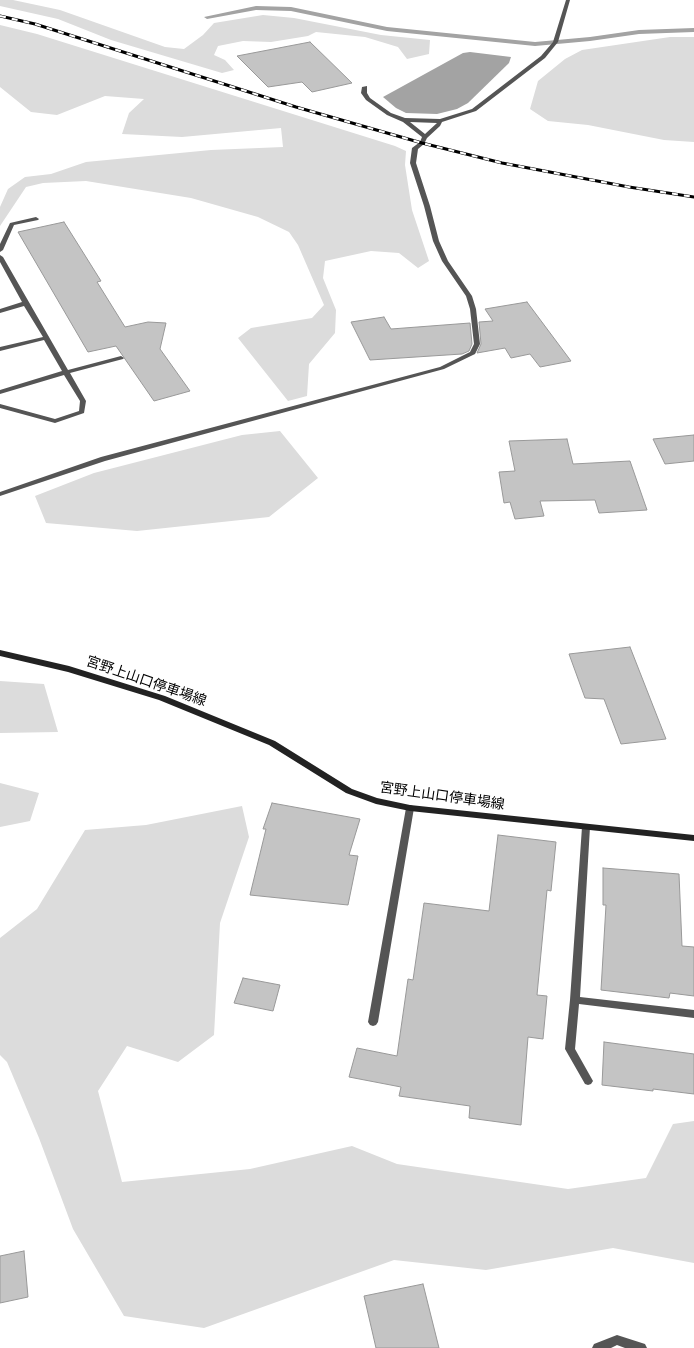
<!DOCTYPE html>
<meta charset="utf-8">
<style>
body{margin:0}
canvas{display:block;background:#fff}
</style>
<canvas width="694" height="1348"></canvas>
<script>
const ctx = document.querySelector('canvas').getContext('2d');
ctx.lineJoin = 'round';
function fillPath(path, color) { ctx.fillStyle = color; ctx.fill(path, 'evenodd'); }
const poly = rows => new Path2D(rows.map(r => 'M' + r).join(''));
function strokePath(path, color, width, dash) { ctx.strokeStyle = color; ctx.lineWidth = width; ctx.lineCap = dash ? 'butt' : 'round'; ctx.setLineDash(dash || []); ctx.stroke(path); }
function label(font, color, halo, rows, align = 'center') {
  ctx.font = font + ' Jost,"Noto Sans JP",sans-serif'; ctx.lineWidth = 3; ctx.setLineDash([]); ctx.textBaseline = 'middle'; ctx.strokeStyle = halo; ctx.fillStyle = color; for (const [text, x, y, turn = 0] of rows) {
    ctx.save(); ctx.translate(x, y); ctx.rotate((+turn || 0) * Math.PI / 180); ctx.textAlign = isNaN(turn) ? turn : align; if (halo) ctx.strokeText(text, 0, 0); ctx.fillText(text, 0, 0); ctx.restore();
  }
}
const green = poly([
 [0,0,13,0,60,10,165,47,184,49,203,35,214,23,263,15,294,18,381,35,430,40,429,54,407,59,398,47,365,37,316,32,308,36,271,42,243,41,218,46,214,55,225,60,234,70,222,73,111,40,58,19,0,6],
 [0,25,37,34,395,146,406,151,405,165,412,210,429,261,418,268,399,253,371,251,325,261,323,278,336,310,335,333,309,364,307,396,288,401,238,338,251,328,312,318,324,305,298,245,289,232,258,217,191,198,86,181,43,183,26,187,0,226,0,207,8,189,25,177,51,174,86,162,211,150,283,147,281,128,182,137,122,134,129,113,144,99,105,96,57,115,31,112,0,87],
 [670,37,694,37,694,142,664,140,588,125,548,121,530,109,538,81,565,59,582,50],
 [280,431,318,478,269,517,137,531,46,523,35,496,94,473,242,435],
 [0,681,44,684,58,732,0,733],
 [0,783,39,793,30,821,0,827],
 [242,806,249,837,220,923,214,1035,178,1062,127,1046,98,1091,122,1182,250,1169,352,1146,397,1164,568,1189,646,1178,673,1124,694,1121,694,1263,613,1248,486,1270,394,1260,204,1328,124,1316,73,1229,39,1138,7,1062,0,1055,0,938,37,909,85,830,146,825]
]);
const water = poly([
 [470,52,511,57,509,63,468,103,457,109,437,114,406,113,396,108,383,97,463,53]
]);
const stream = poly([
 [256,6,291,7,387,27,535,42,590,37,639,30,694,28,694,32,639,34,590,41,535,46,387,31,291,11,256,10,207,19,204,17,256,6]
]);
const building = poly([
 [310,42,352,83,312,92,302,82,268,87,237,56,310,42],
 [64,222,101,281,97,282,125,327,148,322,166,323,160,349,190,391,154,401,116,346,88,352,18,232,64,222],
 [527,302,571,361,540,367,530,354,511,358,505,348,477,353,481,344,479,322,493,321,485,309,527,302],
 [384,317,391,329,470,323,472,344,469,351,462,354,370,360,351,322,384,317],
 [694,435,694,461,665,464,653,439,694,435],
 [567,439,573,464,630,461,647,510,599,513,595,500,540,501,544,516,515,519,510,502,504,503,499,472,515,471,509,441,567,439],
 [630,647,666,739,621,744,604,699,585,698,569,654,630,647],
 [272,803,360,819,349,855,358,856,348,905,250,895,266,829,263,829,272,803],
 [498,835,556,842,551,891,547,890,537,995,547,996,543,1039,528,1037,521,1125,469,1118,470,1106,399,1096,401,1087,349,1077,357,1048,397,1056,408,979,413,980,424,903,489,911,498,835],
 [603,868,679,874,682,946,694,947,694,996,670,993,669,998,601,990,606,905,603,905,603,868],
 [243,978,280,985,273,1011,234,1003,243,978],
 [604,1042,694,1054,694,1094,653,1089,653,1091,602,1085,604,1042],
 [24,1251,28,1297,0,1303,0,1256,24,1251],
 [423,1284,439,1348,376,1348,364,1296,423,1284]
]);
const lane = poly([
 [36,217,39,219,38,220,14,225,3,250,0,252,0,244,10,223,36,217],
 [0,255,3,257,68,370,121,356,124,358,123,359,70,373,86,401,84,413,55,423,0,408,0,404,55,419,79,411,80,401,64,375,0,394,0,390,62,371,44,340,0,351,0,347,43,337,24,306,0,313,0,309,22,302,0,262,0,255]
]);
const street = poly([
 [566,0,570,0,558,42,545,58,476,111,442,122,440,126,427,138,424,144,418,149,416,163,430,206,439,241,448,261,472,296,476,309,480,344,475,354,444,369,105,461,0,496,0,492,101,457,440,367,470,352,474,344,470,309,466,296,442,261,433,241,424,206,410,163,412,148,420,142,422,137,403,122,387,115,366,100,361,93,362,87,367,86,367,93,370,98,391,113,405,118,440,119,472,109,541,56,553,42,566,0],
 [410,122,437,123,425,134,410,122],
 [410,805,413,806,414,808,378,1022,376,1025,373,1026,370,1025,368,1022,406,808,407,806,410,805],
 [586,824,589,825,590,827,580,997,694,1010,694,1018,579,1004,575,1049,593,1081,591,1084,588,1085,585,1084,565,1049,570,1000,582,827,583,825,586,824],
 [617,1335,645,1344,647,1348,625,1348,617,1345,611,1348,592,1348,594,1344,617,1335]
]);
const secondary = poly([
 [0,650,69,666,165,696,275,741,352,789,377,798,410,805,694,835,694,841,410,811,376,804,346,793,269,745,159,700,68,672,0,656,0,650]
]);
const rail = poly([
 [0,16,35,24,296,107,422,143,502,163,629,187,694,197]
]);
const streetNames = [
 ["宮野上山口停車場線",146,682,19],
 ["宮野上山口停車場線",442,797,8]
];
fillPath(green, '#dcdcdc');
fillPath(water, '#a3a3a3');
fillPath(stream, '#a3a3a3');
fillPath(building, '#c4c4c4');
strokePath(building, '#999', 1);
fillPath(lane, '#555');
fillPath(street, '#555');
fillPath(secondary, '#222');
strokePath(rail, '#000', 3);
strokePath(rail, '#fff', 2, [6]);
label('14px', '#000', '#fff', streetNames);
</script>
